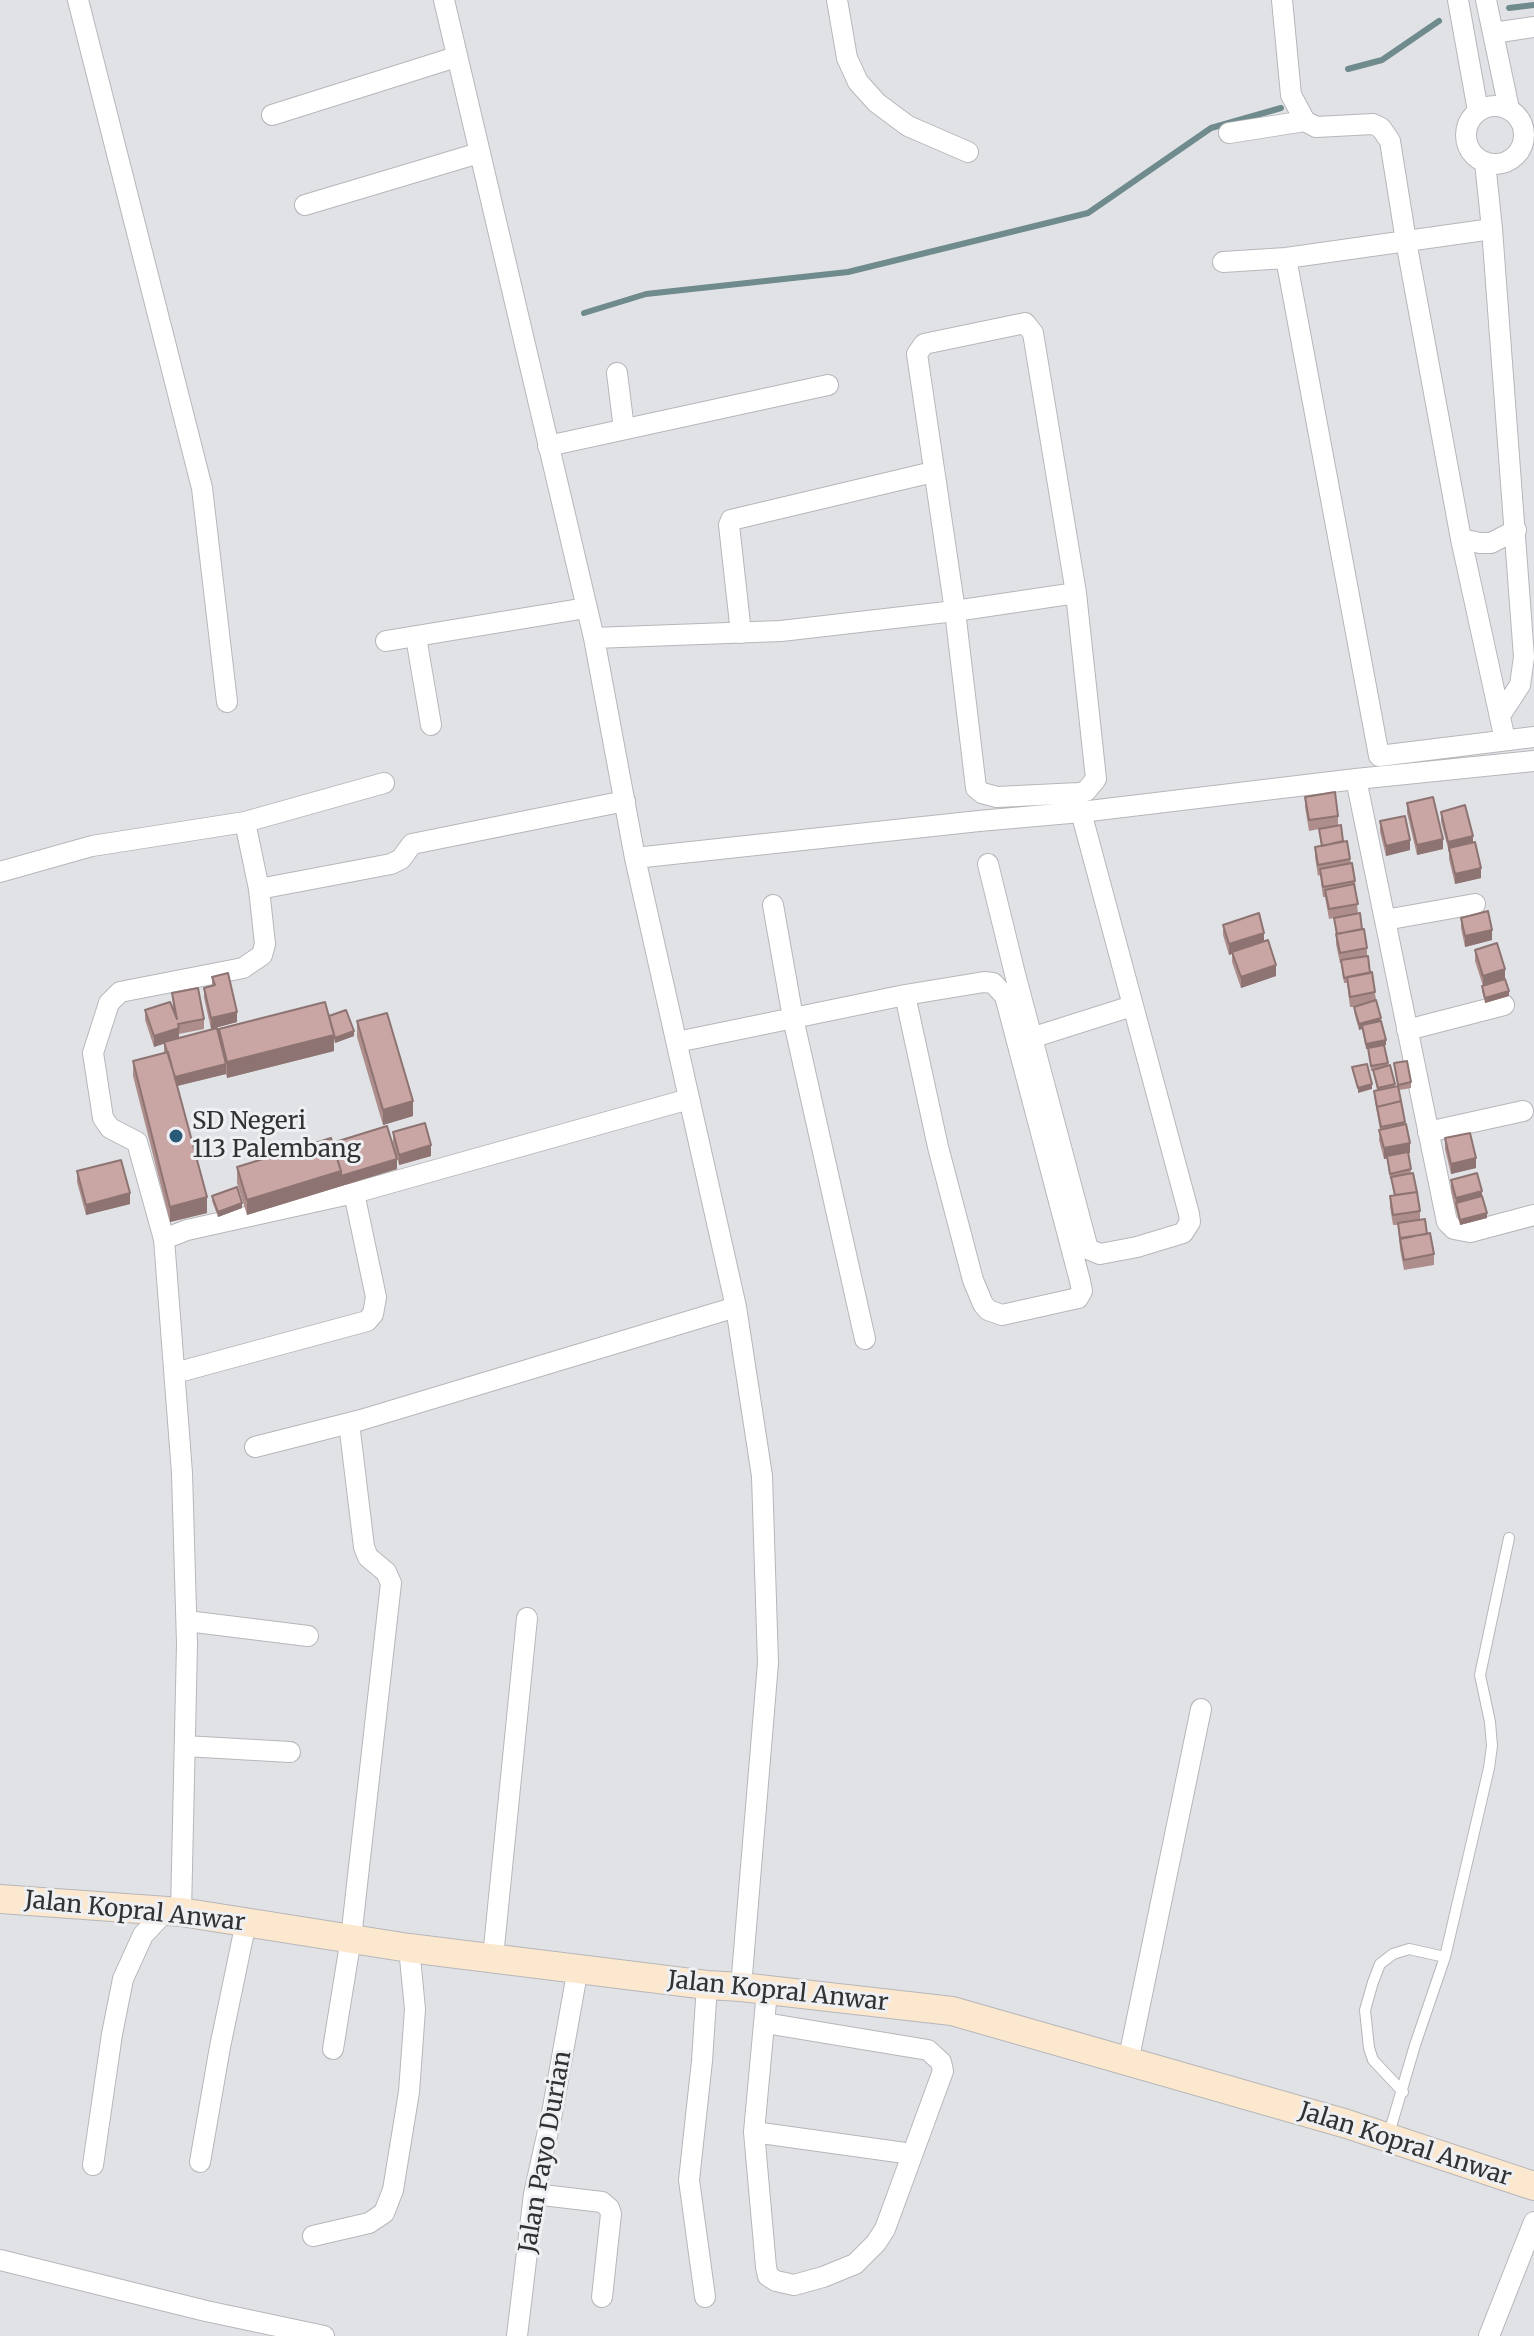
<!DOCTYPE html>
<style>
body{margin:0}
canvas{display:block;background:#e1e2e6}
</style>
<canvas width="1534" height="2336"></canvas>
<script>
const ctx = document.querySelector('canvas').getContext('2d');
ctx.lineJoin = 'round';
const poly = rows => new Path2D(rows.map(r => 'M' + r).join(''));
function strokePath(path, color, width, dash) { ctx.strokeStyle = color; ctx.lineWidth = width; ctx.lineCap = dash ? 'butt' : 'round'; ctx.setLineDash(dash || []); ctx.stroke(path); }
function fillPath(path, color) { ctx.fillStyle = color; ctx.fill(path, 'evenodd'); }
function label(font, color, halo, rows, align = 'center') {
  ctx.font = font + ' Merriweather,serif'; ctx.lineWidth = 6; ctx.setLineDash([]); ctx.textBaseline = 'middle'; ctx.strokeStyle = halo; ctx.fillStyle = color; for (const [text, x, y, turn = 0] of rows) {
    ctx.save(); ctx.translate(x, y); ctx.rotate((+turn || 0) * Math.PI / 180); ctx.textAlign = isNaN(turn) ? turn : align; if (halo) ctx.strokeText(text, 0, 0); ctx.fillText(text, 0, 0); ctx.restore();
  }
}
const stream = poly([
 [1509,8,1534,5],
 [1348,69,1382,60,1439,21],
 [584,313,646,294,848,272,1088,213,1211,128,1281,108]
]);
const lane = poly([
 [1403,2092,1373,2060,1369,2048,1365,2010,1373,1982,1380,1964,1393,1954,1409,1949,1445,1957],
 [1388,2137,1415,2045,1445,1957,1489,1768,1492,1746,1490,1722,1480,1675,1509,1538]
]);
const street = poly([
 [78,0,202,488,227,702],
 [444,0,594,638,635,858,736,1307,762,1476,768,1663,741,1987],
 [837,0,847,58,858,82,877,103,908,126,968,152],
 [1282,0,1291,95,1305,121,1316,127,1373,124,1381,128,1390,141,1406,241,1461,539,1505,740],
 [1458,0,1478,111],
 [1486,0,1509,109],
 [1493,33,1534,27],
 '1466 135a29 29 0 1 1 58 0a29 29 0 1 1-58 0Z',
 [272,115,456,57],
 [1229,133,1305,121],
 [1485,162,1492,229,1524,657,1520,685,1501,714],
 [305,205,479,153],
 [1286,258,1379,756,1534,737],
 [1223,262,1286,258,1492,229],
 [1025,323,1033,333,1076,593,1096,779,1086,791,1079,793,997,797,982,793,976,788,955,611,917,354,924,344,1025,323],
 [617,373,624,429],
 [548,446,828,385],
 [1461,539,1480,543,1491,543,1516,530],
 [741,633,729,525,731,520,933,472],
 [416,637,431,725],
 [594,638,781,631,955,611,1076,593],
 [386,641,586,608],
 [1356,779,1447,1222,1454,1229,1470,1232,1534,1215],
 [245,822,384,783],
 [635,858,979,821,1081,812,1356,779,1534,761],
 [988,864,1015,974,1088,1249,1100,1254,1137,1247,1183,1233,1190,1222,1189,1214,1081,812],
 [0,872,92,846,245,822,259,889,265,944,262,955,243,968,120,992,109,1003,93,1053,103,1118,110,1128,137,1142,164,1239,182,1473,187,1644,181,1912],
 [259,889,391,864,401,859,412,844,625,801],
 [773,905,793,1018,865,1339],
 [1385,920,1475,904],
 [1407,1030,1504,1005],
 [1031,1038,1132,1006],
 [677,1042,905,995,984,982,993,983,1005,996,1080,1281,1082,1291,1078,1298,1002,1315,988,1310,983,1304,973,1280,938,1147,905,995],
 [1428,1132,1523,1111],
 [164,1239,187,1230,354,1193,689,1099],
 [175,1373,367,1321,373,1314,376,1297,354,1193],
 [255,1447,361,1420,736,1307],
 [187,1621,308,1636],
 [185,1746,290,1752],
 [493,1957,527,1618],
 [765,2023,928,2050,941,2062,943,2071,885,2229,876,2243,855,2264,823,2277,794,2285,776,2281,768,2276,766,2267,754,2132,767,1991],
 [333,2049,351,1938,391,1583,386,1572,368,1557,364,1547,349,1423],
 [1128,2062,1201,1709],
 [754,2132,912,2154],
 [200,2162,220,2047,246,1922],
 [93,2165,112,2034,123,1979,143,1935,164,1913],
 [534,2194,602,2202,609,2208,611,2214,602,2297],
 [313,2236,369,2223,384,2213,393,2190,409,2092,415,2009,409,1948],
 [0,2260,206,2311,324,2336],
 [705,2297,689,2180,702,2061,707,1985],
 [517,2336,534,2194,552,2113,578,1968],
 [1489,2336,1534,2222]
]);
const secondary = poly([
 [0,1899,181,1912,409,1948,707,1985,741,1987,952,2011,1347,2124,1534,2186]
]);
const wall = poly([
 [1305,797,1338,816,1338,825,1350,859,1355,881,1358,914,1367,948,1367,957,1386,1045,1384,1045,1388,1066,1395,1087,1398,1086,1394,1063,1411,1082,1411,1088,1399,1090,1410,1153,1408,1153,1411,1173,1420,1211,1420,1220,1434,1254,1434,1265,1404,1270,1400,1249,1398,1225,1393,1225,1390,1207,1390,1196,1394,1196,1391,1179,1390,1179,1387,1158,1384,1159,1379,1140,1380,1130,1374,1096,1374,1091,1377,1090,1373,1071,1371,1071,1368,1049,1366,1049,1362,1029,1359,1030,1354,1012,1354,1007,1350,1007,1347,983,1344,983,1341,963,1340,963,1336,944,1336,934,1334,918,1329,919,1325,897,1323,897,1320,875,1318,876,1315,857,1315,847,1321,846,1319,829,1309,831,1305,807],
 [1407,803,1443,849,1417,855,1407,813],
 [1441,812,1473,843,1481,878,1455,884,1449,859,1449,852,1441,822],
 [1380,821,1410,850,1386,856,1380,832],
 [1461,918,1492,940,1465,947,1461,928],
 [1223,925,1264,941,1276,976,1241,988,1232,962,1232,954,1229,955,1223,935],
 [1475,950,1505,979,1509,996,1485,1003,1482,991,1483,986,1475,961],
 [212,977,237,1022,211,1029,204,998,204,988,212,986],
 [172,993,204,1019,204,1029,179,1034,179,1038,219,1034,219,1029,329,1016,354,1036,335,1043,334,1040,334,1051,227,1078,226,1074,177,1086,207,1213,170,1222,133,1076,133,1061,164,1053,164,1043,154,1047,145,1020,145,1010,173,1008],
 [357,1021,413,1116,383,1125,357,1037],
 [393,1132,431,1156,399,1165,393,1143],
 [1445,1138,1476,1168,1451,1174,1445,1149],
 [332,1143,397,1169,247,1215,237,1183,237,1167],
 [77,1171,130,1204,86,1215,77,1182],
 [1451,1180,1482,1196,1487,1218,1460,1225,1451,1191],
 [212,1196,242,1208,218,1217,212,1201]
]);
const shadedWall = poly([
 [1473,836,1473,846,1449,848,1448,853,1448,842],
 [1443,839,1443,849,1417,855,1417,845],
 [1410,840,1410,850,1386,856,1386,846],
 [1481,868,1481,878,1455,884,1455,874],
 [1492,930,1492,940,1465,947,1465,936],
 [1264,933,1264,943,1229,955,1229,944],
 [1276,965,1276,976,1241,988,1241,977],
 [1505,969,1505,979,1483,986,1483,976],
 [1509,991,1509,996,1485,1003,1485,998],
 [237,1012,237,1022,211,1029,211,1018],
 [1381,1018,1381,1023,1362,1025,1362,1029,1359,1030,1359,1024],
 [179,1028,179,1039,154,1047,154,1036],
 [354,1031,354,1036,335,1043,335,1038],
 [334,1035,334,1051,227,1078,227,1062],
 [1386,1040,1386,1045,1366,1049,1366,1044],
 [226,1064,226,1074,173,1087,173,1077],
 [1372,1084,1372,1089,1358,1093,1358,1088],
 [413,1101,413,1116,383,1125,383,1110],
 [1410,1143,1410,1153,1384,1159,1384,1148],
 [431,1145,431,1156,399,1165,399,1155],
 [1476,1158,1476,1168,1451,1174,1451,1164],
 [397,1159,397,1169,247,1215,247,1200,341,1171],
 [1482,1191,1482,1201,1456,1203,1456,1198],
 [130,1193,130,1204,86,1215,86,1205],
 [207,1197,207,1213,170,1222,170,1207],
 [242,1203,242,1208,218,1217,218,1212],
 [1487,1213,1487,1218,1460,1225,1460,1220]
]);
const building = poly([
 [1335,792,1338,816,1309,820,1305,797,1335,792],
 [1433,797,1443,839,1417,845,1407,803,1433,797],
 [1465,805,1473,836,1448,842,1441,812,1465,805],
 [1405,816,1410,840,1386,846,1380,821,1405,816],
 [1341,825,1343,841,1322,846,1319,829,1341,825],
 [1347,841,1350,859,1318,865,1315,847,1347,841],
 [1475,842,1481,868,1455,874,1449,848,1475,842],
 [1352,863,1355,881,1323,887,1320,869,1352,863],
 [1354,884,1358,904,1329,909,1325,890,1354,884],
 [1488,911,1492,930,1465,936,1461,918,1488,911],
 [1259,913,1264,933,1229,944,1223,925,1259,913],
 [1360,913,1362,929,1337,934,1334,918,1360,913],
 [1364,929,1367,948,1340,953,1336,934,1364,929],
 [1268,940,1276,965,1241,977,1232,952,1268,940],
 [1497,943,1505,969,1483,976,1475,950,1497,943],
 [1368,956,1370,973,1344,978,1341,960,1368,956],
 [1372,972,1375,992,1350,997,1347,977,1372,972],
 [228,973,237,1012,211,1018,204,988,215,985,212,977,228,973],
 [1505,979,1509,991,1485,998,1482,986,1505,979],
 [198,988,204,1019,178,1024,179,1028,154,1036,145,1010,170,1002,177,1019,172,993,198,988],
 [1376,1000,1381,1018,1359,1024,1354,1007,1376,1000],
 [325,1002,334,1035,227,1062,219,1029,325,1002],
 [346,1010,354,1031,335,1038,329,1016,346,1010],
 [387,1013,413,1101,383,1110,357,1021,387,1013],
 [1381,1021,1386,1040,1366,1044,1362,1025,1381,1021],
 [217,1028,226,1064,175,1077,164,1042,217,1028],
 [1384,1045,1388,1063,1371,1066,1368,1048,1384,1045],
 [168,1052,207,1197,170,1207,133,1061,168,1052],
 [1407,1061,1411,1082,1398,1085,1394,1063,1407,1061],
 [1367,1064,1372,1084,1358,1088,1352,1067,1367,1064],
 [1390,1065,1395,1084,1378,1088,1373,1070,1390,1065],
 [1398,1086,1401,1101,1377,1107,1374,1091,1398,1086],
 [1401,1101,1405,1122,1381,1127,1377,1107,1401,1101],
 [425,1123,431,1145,399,1155,393,1132,425,1123],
 [1406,1124,1410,1143,1384,1148,1379,1130,1406,1124],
 [387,1126,397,1159,341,1176,341,1171,332,1143,387,1126],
 [1470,1133,1476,1158,1451,1164,1445,1138,1470,1133],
 [331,1138,341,1171,247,1200,237,1167,331,1138],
 [1408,1152,1411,1169,1390,1174,1387,1156,1408,1152],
 [121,1160,130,1193,86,1205,77,1171,121,1160],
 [1413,1173,1417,1192,1395,1195,1391,1177,1413,1173],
 [1477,1173,1482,1191,1456,1198,1451,1180,1477,1173],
 [237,1187,242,1203,218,1212,212,1196,237,1187],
 [1417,1192,1420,1211,1393,1215,1390,1196,1417,1192],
 [1482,1196,1487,1213,1460,1220,1456,1203,1482,1196],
 [1425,1219,1427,1234,1400,1238,1398,1223,1425,1219],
 [1430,1233,1434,1254,1404,1260,1400,1239,1430,1233]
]);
const markers = [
 [176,1136,8,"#295b79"]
];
const poiNames = [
 ["SD Negeri",192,1122],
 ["113 Palembang",192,1150]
];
const streetNames = [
 ["Jalan Kopral Anwar",135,1912,6],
 ["Jalan Kopral Anwar",778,1992,6],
 ["Jalan Kopral Anwar",1405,2145,18],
 ["Jalan Payo Durian",546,2152,-80]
];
strokePath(stream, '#6f8b8d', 6);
strokePath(lane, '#b6b7ba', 12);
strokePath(street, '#b6b7ba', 22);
strokePath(secondary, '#b6b7ba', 30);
strokePath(lane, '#fff', 10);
strokePath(street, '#fff', 20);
strokePath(secondary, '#fce8ce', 28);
fillPath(wall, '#ad8e8c');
fillPath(shadedWall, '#8d7472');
fillPath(building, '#c9a5a3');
strokePath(building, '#8d7472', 2);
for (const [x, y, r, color] of markers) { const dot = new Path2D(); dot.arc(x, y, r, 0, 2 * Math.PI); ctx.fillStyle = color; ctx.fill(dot); strokePath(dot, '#eef0f3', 3); }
label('24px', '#313233', '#eef0f3', poiNames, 'left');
label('24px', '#313233', '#eef0f3', streetNames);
</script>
